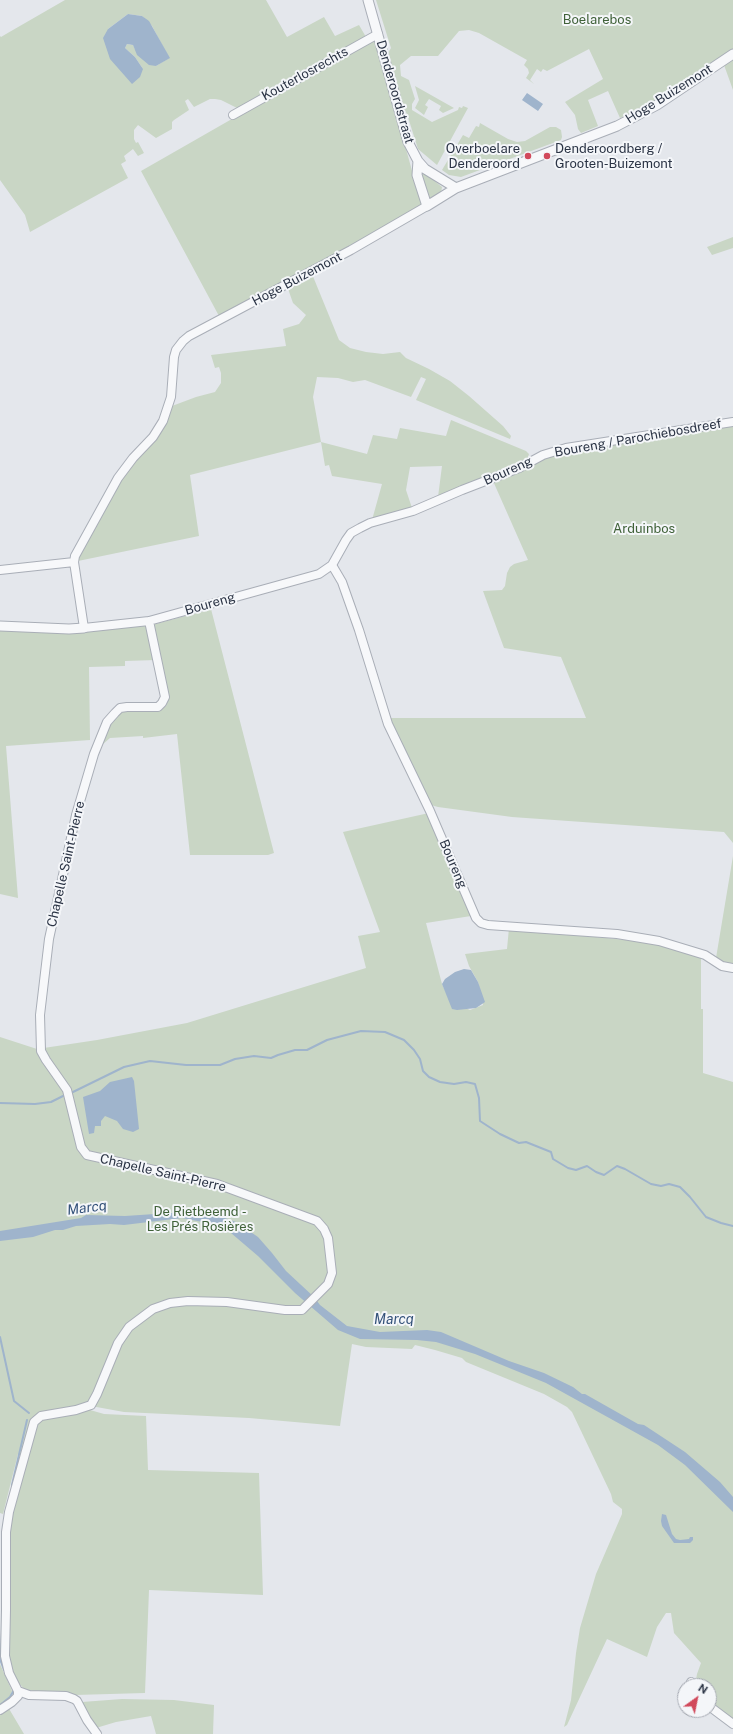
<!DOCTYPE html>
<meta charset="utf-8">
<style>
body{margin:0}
#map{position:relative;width:733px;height:1734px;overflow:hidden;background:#e4e7ec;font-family:"Public Sans",sans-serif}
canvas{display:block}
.north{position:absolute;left:677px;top:1678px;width:40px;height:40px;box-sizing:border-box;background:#f4f6f9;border:1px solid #a4a8b1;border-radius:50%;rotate:33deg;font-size:11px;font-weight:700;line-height:16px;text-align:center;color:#2b3445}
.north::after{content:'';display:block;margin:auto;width:14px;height:18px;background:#d1495b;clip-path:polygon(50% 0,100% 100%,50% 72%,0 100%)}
</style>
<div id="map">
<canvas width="733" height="1734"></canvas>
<div class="north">N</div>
</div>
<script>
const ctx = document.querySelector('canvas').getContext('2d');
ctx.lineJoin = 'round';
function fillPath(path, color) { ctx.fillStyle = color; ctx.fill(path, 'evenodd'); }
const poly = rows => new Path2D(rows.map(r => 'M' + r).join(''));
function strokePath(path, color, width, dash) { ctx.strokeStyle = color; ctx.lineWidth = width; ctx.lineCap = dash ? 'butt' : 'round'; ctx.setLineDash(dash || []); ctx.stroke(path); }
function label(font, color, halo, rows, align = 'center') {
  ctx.font = font + ' "Public Sans",sans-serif'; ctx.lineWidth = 4; ctx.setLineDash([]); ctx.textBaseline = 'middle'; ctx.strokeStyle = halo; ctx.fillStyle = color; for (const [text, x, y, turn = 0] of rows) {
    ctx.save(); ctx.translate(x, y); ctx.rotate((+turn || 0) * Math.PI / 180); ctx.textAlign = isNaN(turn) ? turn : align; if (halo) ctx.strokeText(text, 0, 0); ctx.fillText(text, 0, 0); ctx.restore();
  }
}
const green = poly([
 [65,0,266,0,287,37,324,17,335,36,359,25,366,37,239,109,221,100,215,99,210,99,194,107,188,99,185,101,189,110,174,120,172,122,172,129,156,138,138,125,134,130,134,139,136,143,138,142,144,153,138,156,133,149,124,156,126,161,121,164,128,178,30,232,25,215,0,180,0,36,1,37,6,34],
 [128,14,142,16,152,26,169,58,156,66,135,49,133,45,127,44,125,48,135,57,143,69,108,29],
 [376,0,733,0,733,51,649,105,620,118,608,91,588,100,598,126,581,133,578,129,575,115,565,102,603,79,589,49,547,71,543,69,541,72,537,69,530,80,534,84,526,78,529,73,528,69,524,65,527,60,479,33,469,30,459,31,438,56,411,56,400,65,401,76,409,80,415,99,412,104,412,110,432,122,458,110,459,107,462,108,463,106,468,108,437,165,418,149,407,114,402,107,388,53,391,48],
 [376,40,422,207,219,316,141,171,314,72],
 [733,59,733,90,724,65],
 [415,86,454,108,443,113,439,110,441,106,429,99,425,105,428,107,424,115,415,108,419,100],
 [480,123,508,139,517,142,525,141,550,127,556,127,561,130,562,137,561,140,461,177,449,175,442,170,463,135,469,138,476,126,479,127],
 [423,174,426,174,442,187,441,193,431,199,429,199,421,175],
 [733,237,733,248,712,255,707,247],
 [312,274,339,340,350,348,366,352,383,354,400,352,406,358,429,369,450,381,469,396,503,426,511,436,510,439,416,400,426,379,421,377,411,397,365,380,353,382,338,378,317,377,313,397,321,442,367,454,373,435,397,439,400,428,446,436,451,420,526,451,529,454,528,457,523,463,438,497,442,466,410,467,406,490,412,508,372,520,382,484,332,476,329,465,325,466,321,442,190,475,199,536,78,561,79,554,122,479,172,406,196,397,215,392,221,383,221,373,219,367,215,368,211,355,286,346,283,329,299,324,306,315,293,303,287,286],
 [733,426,733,843,724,832,512,817,438,807,431,805,390,718,586,718,561,657,504,648,483,591,502,590,505,586,507,573,510,567,514,564,528,560,493,481,542,459,568,451],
 [211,609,274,853,268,855,190,855,177,734,143,738,143,736,110,738,102,745,100,744,108,728,119,714,126,710,159,709,166,706,168,701,156,660,125,661,125,666,89,667,90,740,6,746,18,898,0,894,0,630,88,631,152,625],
 [429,813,471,916,426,923,442,984,450,1001,470,1010,483,1005,478,982,469,966,465,954,507,949,509,928,655,943,701,956,701,1009,703,1009,703,1073,733,1082,733,1719,709,1700,709,1686,695,1686,697,1674,701,1663,674,1633,671,1613,666,1613,657,1627,647,1657,607,1639,567,1725,564,1727,571,1700,576,1653,580,1628,596,1574,622,1514,622,1509,613,1502,611,1494,572,1412,567,1407,544,1394,466,1362,462,1358,435,1350,415,1345,412,1349,366,1347,352,1344,340,1426,249,1418,124,1412,91,1406,40,1414,22,1454,18,1454,3,1514,0,1513,0,1037,37,1049,97,1040,187,1023,366,968,358,936,380,932,343,832],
 [733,856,733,965,723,963,716,958],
 [85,1410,90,1410,104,1414,146,1416,148,1470,259,1473,263,1595,149,1590,145,1693,75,1695,25,1690,18,1682,10,1669,7,1655,9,1532,12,1506,38,1420],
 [0,1664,12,1691,11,1697,0,1706],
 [122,1699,174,1700,214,1705,213,1734,156,1734,151,1716,116,1722,96,1728,87,1714,82,1702],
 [8,1707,24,1734,0,1734,0,1713]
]);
const water = poly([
 [128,14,142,16,149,21,170,58,156,66,149,65,137,55,133,45,127,44,125,48,135,57,143,69,140,77,132,84,110,59,103,38,108,29],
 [527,93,543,104,538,111,522,100],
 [464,969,471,970,478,982,485,1002,476,1008,457,1010,452,1009,442,984,445,979,455,972],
 [132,1077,134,1081,139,1129,133,1132,123,1129,117,1121,105,1116,101,1121,101,1126,95,1126,94,1133,89,1134,83,1097,100,1091,110,1082],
 [185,1212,208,1213,222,1217,236,1222,258,1237,272,1253,286,1271,314,1297,320,1305,347,1326,380,1332,427,1330,441,1332,509,1361,544,1373,573,1387,582,1394,585,1394,638,1424,644,1425,685,1452,720,1482,733,1497,733,1512,685,1465,658,1445,546,1383,475,1354,436,1342,417,1340,360,1339,338,1330,295,1293,258,1256,231,1233,231,1230,223,1226,182,1218,124,1225,110,1224,76,1226,63,1230,55,1230,33,1237,0,1241,0,1231,81,1218,86,1215,125,1216],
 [662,1514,666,1515,672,1534,676,1539,680,1540,689,1539,690,1537,693,1537,693,1540,690,1543,674,1543,662,1526,661,1521]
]);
const stream = poly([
 [73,1092,124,1067,150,1061,186,1065,220,1065,235,1059,254,1056,271,1058,278,1055,295,1050,307,1050,327,1040,361,1031,385,1032,404,1040,414,1050,420,1059,423,1071,429,1077,440,1082,454,1084,466,1082,475,1084,479,1098,480,1121,500,1134,519,1143,526,1142,551,1152,553,1159,568,1168,576,1170,587,1166,596,1172,604,1175,617,1166,625,1169,651,1184,661,1186,669,1184,680,1187,690,1197,706,1217,721,1223,733,1226],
 [0,1103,35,1104,51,1102,63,1096],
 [0,1337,14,1401,29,1413],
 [12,1485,27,1420],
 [2,1631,1,1662,4,1670],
 [0,1705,10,1697,14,1690]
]);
const minor = poly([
 [233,115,378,34],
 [427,206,351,250,189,336,183,341,176,350,174,357,171,397,163,421,153,437,133,458,118,478,75,556,74,562,84,628,149,621,319,574,332,565,346,540,351,533,360,528,370,523,413,511,462,490,519,468,543,455,566,448,733,422],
 [332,565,342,582,359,630,388,724,430,811,476,918,481,923,488,925,617,934,659,941,705,955,722,966,733,968],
 [0,570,74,562],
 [691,1682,693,1686],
 [18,1691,29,1695,66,1696,74,1699,77,1701,87,1720,97,1734],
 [709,1706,733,1724],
 [0,1710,12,1702,18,1696,18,1691,9,1673,5,1656,6,1610,6,1532,9,1512,34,1422,41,1416,76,1410,91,1405,97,1394,118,1343,129,1327,153,1309,170,1303,188,1301,227,1302,285,1310,302,1310,328,1284,332,1273,328,1238,324,1229,317,1221,217,1184,87,1155,81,1147,67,1090,46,1060,41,1051,40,1015,49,939,76,815,94,754,107,722,115,713,120,708,127,707,158,707,162,703,165,697,149,621]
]);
const tertiary = poly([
 [368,0,408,142,418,161,425,169,456,188],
 [418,161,417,175,427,206,456,188,617,126,657,105,733,54],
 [0,626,69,629,84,628]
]);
const markers = [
 [528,156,4,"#d1495b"],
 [547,156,4,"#d1495b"]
];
const parkNames = [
 ["Boelarebos",597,20],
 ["Arduinbos",644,529],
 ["De Rietbeemd -",200,1212],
 ["Les Prés Rosières",200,1227]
];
const streetNames = [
 ["Kouterlosrechts",305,74,-29],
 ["Denderoordstraat",395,92,74],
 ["Hoge Buizemont",669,94,-32],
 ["Hoge Buizemont",297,279,-28],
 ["Boureng / Parochiebosdreef",638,438,-10],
 ["Boureng",508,471,-24],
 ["Boureng",210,604,-16],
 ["Chapelle Saint-Pierre",66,864,-77],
 ["Boureng",453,864,67],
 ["Chapelle Saint-Pierre",163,1173,13]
];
const poiNames = [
 ["Overboelare",520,149],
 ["Denderoord",520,164],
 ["Denderoordberg /",555,149,"left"],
 ["Grooten-Buizemont",555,164,"left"]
];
const waterNames = [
 ["Marcq",87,1208,-7],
 ["Marcq",394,1320]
];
fillPath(green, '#c9d6c5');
fillPath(water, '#9fb4cc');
strokePath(stream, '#9fb4cc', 2);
strokePath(minor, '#a9aeb7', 10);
strokePath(tertiary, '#a9aeb7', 11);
strokePath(minor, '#f7f8fa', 8);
strokePath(tertiary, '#f7f8fa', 9);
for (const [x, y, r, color] of markers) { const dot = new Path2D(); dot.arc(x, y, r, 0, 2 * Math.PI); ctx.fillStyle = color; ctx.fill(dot); strokePath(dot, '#f4f6f9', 1.5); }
label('13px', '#3f6138', '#f4f6f9', parkNames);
label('13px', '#2b3445', '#f4f6f9', streetNames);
label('13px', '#2b3445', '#f4f6f9', poiNames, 'right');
label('italic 14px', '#34527a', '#f4f6f9', waterNames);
</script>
